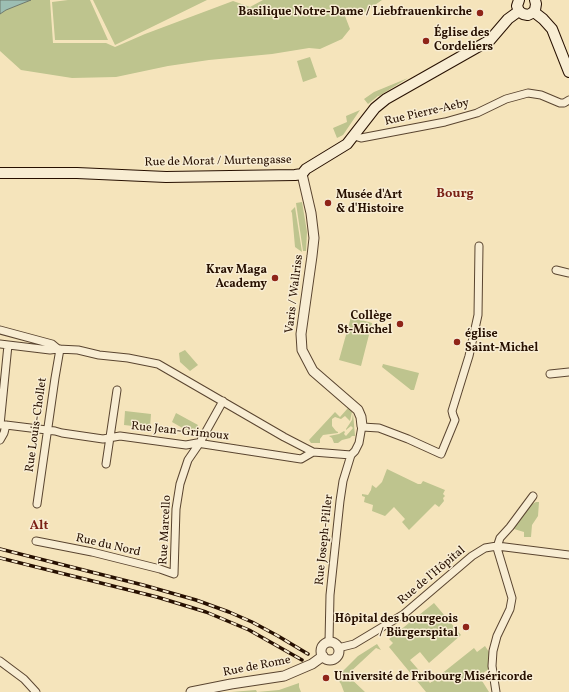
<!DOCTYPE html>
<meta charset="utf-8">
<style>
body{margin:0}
canvas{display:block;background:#f5e4bb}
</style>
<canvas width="569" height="692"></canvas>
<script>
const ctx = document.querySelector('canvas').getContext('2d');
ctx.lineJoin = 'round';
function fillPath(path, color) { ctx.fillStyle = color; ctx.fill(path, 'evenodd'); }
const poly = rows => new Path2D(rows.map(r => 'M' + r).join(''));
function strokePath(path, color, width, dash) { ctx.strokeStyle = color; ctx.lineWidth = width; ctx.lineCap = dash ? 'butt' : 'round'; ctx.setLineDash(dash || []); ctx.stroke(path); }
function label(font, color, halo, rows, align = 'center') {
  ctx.font = font + ' Vollkorn,serif'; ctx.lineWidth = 3; ctx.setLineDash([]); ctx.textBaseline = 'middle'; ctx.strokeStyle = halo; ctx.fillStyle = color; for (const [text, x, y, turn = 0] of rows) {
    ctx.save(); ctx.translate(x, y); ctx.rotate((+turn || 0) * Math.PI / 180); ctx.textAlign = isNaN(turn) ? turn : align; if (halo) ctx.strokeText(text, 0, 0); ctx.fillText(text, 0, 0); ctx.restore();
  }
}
const green = poly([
 [31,0,50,0,53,43,106,43,115,47,145,34,233,1,250,7,263,0,382,0,365,12,345,16,350,29,342,39,320,49,309,48,272,54,209,60,168,66,116,77,72,78,21,70,0,51,0,14,6,10],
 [68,0,90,0,108,40,55,40,52,2],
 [93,0,207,0,115,45],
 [310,57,317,77,303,82,297,61],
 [408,78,379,96,378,96,368,104,364,99,374,92],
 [360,110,343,135,337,138,333,128,347,122,346,116],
 [302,202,307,232,306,251,303,251,296,203],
 [295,207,302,252,295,247,292,213,291,211],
 [351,317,372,323,361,366,339,360],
 [185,350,198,365,190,371,180,362,179,353],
 [383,364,419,373,414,390,411,390,382,367],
 [348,408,352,412,350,421,345,416,341,419,335,417,332,419,332,426,336,431,338,432,338,433,323,435,320,439,320,443,311,443,309,440,335,412,340,417],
 [125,411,151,414,150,428,124,425],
 [176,413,198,425,193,434,172,422],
 [353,413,355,436,352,436,350,438,342,440,338,443,334,443,332,438,329,436,339,434,344,431,345,432,344,434,346,436,353,428,351,426,346,430,346,429,352,420],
 [387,469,418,484,421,484,423,481,445,490,443,494,445,496,443,498,444,501,439,507,435,504,409,530,402,522,405,519,394,507,385,516,372,511,373,505,364,502,365,497,362,496,362,494,368,495,371,490,372,485,376,488,382,482],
 [536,502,539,502,538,516,532,525,531,537,524,537,524,532,514,529,503,537,530,505],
 [434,603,461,635,429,663,420,652,410,660,430,683,474,648,477,652,485,646,489,652,489,669,479,676,489,692,426,692,389,647,393,643,389,639],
 [377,644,381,650,376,648,347,675,365,692,344,692,341,684,338,680,341,673,358,656],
 [299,683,299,687,301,692,231,692,256,690,257,692,279,690]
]);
const water = poly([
 [0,0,31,0,6,10,0,14,0,0]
]);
const minor = poly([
 [354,136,361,138,445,122,477,113,506,99,528,93,541,95,560,103,564,103,569,100],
 [556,270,569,273],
 [0,330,52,344,58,349],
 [0,344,50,350,58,349,78,350,99,355,128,358,158,364,284,437,313,452],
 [550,374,569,372],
 [6,425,55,431,62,433,103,439,120,436,186,445,197,443,301,459,313,452,351,455],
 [362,427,379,428,408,439,441,454,455,420,453,415,452,411,469,356,478,315,479,246],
 [0,440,4,433,6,425,0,425,8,345],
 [106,464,117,390],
 [37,504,55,378,60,349],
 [36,541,92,552,160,569,174,574,176,509,180,484,188,460,199,444,223,401],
 [329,642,330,595,340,501,343,481,351,455,355,451,359,443,362,426],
 [338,648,354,644,404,614,472,556,485,548,497,546,569,555],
 [0,661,24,679,36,692],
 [496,692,492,666,493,651,497,636,510,609,512,598,497,548,498,544,500,538,510,527,533,496]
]);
const tertiary = poly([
 [302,174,311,213,314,238,312,256,301,334,302,350,313,371,358,410,361,417,362,426],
 '321 651a9 9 0 1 1 18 0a9 9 0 1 1-18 0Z',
 [191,692,231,684,284,676,312,664,323,656]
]);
const secondary = poly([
 [519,0,517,6,519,11,523,14,528,15,532,13,535,10,536,4,535,0],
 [534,12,543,19,552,29,569,72],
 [0,173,77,173,166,177,295,175,302,174,306,169,347,144,375,108,386,99,490,40,508,19,519,11]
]);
const rail = poly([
 [0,549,143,585,196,600,229,612,252,622,278,636,308,654],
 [0,558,157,597,206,612,249,630,302,660]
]);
const markers = [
 [480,13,4,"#8f2418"],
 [426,41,4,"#8f2418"],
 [328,203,4,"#8f2418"],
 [275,278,4,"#8f2418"],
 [400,324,4,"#8f2418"],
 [457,342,4,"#8f2418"],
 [466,627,4,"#8f2418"],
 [326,678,4,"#8f2418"]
];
const poiNames = [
 ["Basilique Notre-Dame / Liebfrauenkirche",472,13],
 ["Église des",434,34,"left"],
 ["Cordeliers",434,48,"left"],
 ["Musée d'Art",336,196,"left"],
 ["& d'Histoire",336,210,"left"],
 ["Krav Maga",267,271],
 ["Academy",267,285],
 ["Collège",392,317],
 ["St-Michel",392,331],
 ["église",465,335,"left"],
 ["Saint-Michel",465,349,"left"],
 ["Hôpital des bourgeois",458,620],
 ["/ Bürgerspital",458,634],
 ["Université de Fribourg Miséricorde",334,678,"left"]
];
const streetNames = [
 ["Rue Pierre-Aeby",427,113,-13],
 ["Rue de Morat / Murtengasse",218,162,-1],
 ["Varis / Wallriss",295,294,-83],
 ["Rue Louis-Chollet",37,425,-82],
 ["Rue Jean-Grimoux",180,432,6],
 ["Rue Marcello",166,530,-87],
 ["Rue Joseph-Piller",325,540,-84],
 ["Rue du Nord",108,546,13],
 ["Rue de l'Hôpital",432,576,-40],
 ["Rue de Rome",257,667,-11]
];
const neighbourhoodNames = [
 ["Bourg",455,195],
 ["Alt",39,527]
];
fillPath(green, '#bec48e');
fillPath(water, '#9cbeb3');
strokePath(water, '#6d786c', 1);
strokePath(minor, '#5a4530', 9);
strokePath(tertiary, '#5a4530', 11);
strokePath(secondary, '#271001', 12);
strokePath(minor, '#f8edd3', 7);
strokePath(tertiary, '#f8edd3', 9);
strokePath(secondary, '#f8edd3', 10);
strokePath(rail, '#271001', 3.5);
strokePath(rail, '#f8edd3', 2, [6]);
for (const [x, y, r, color] of markers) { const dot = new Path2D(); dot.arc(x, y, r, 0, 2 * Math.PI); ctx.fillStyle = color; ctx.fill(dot); strokePath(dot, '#f8edd3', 1.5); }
label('bold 12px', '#271001', '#f8edd3', poiNames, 'right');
label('12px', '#271001', '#f8edd3', streetNames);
label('bold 13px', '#7a1f14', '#f8edd3', neighbourhoodNames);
</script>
